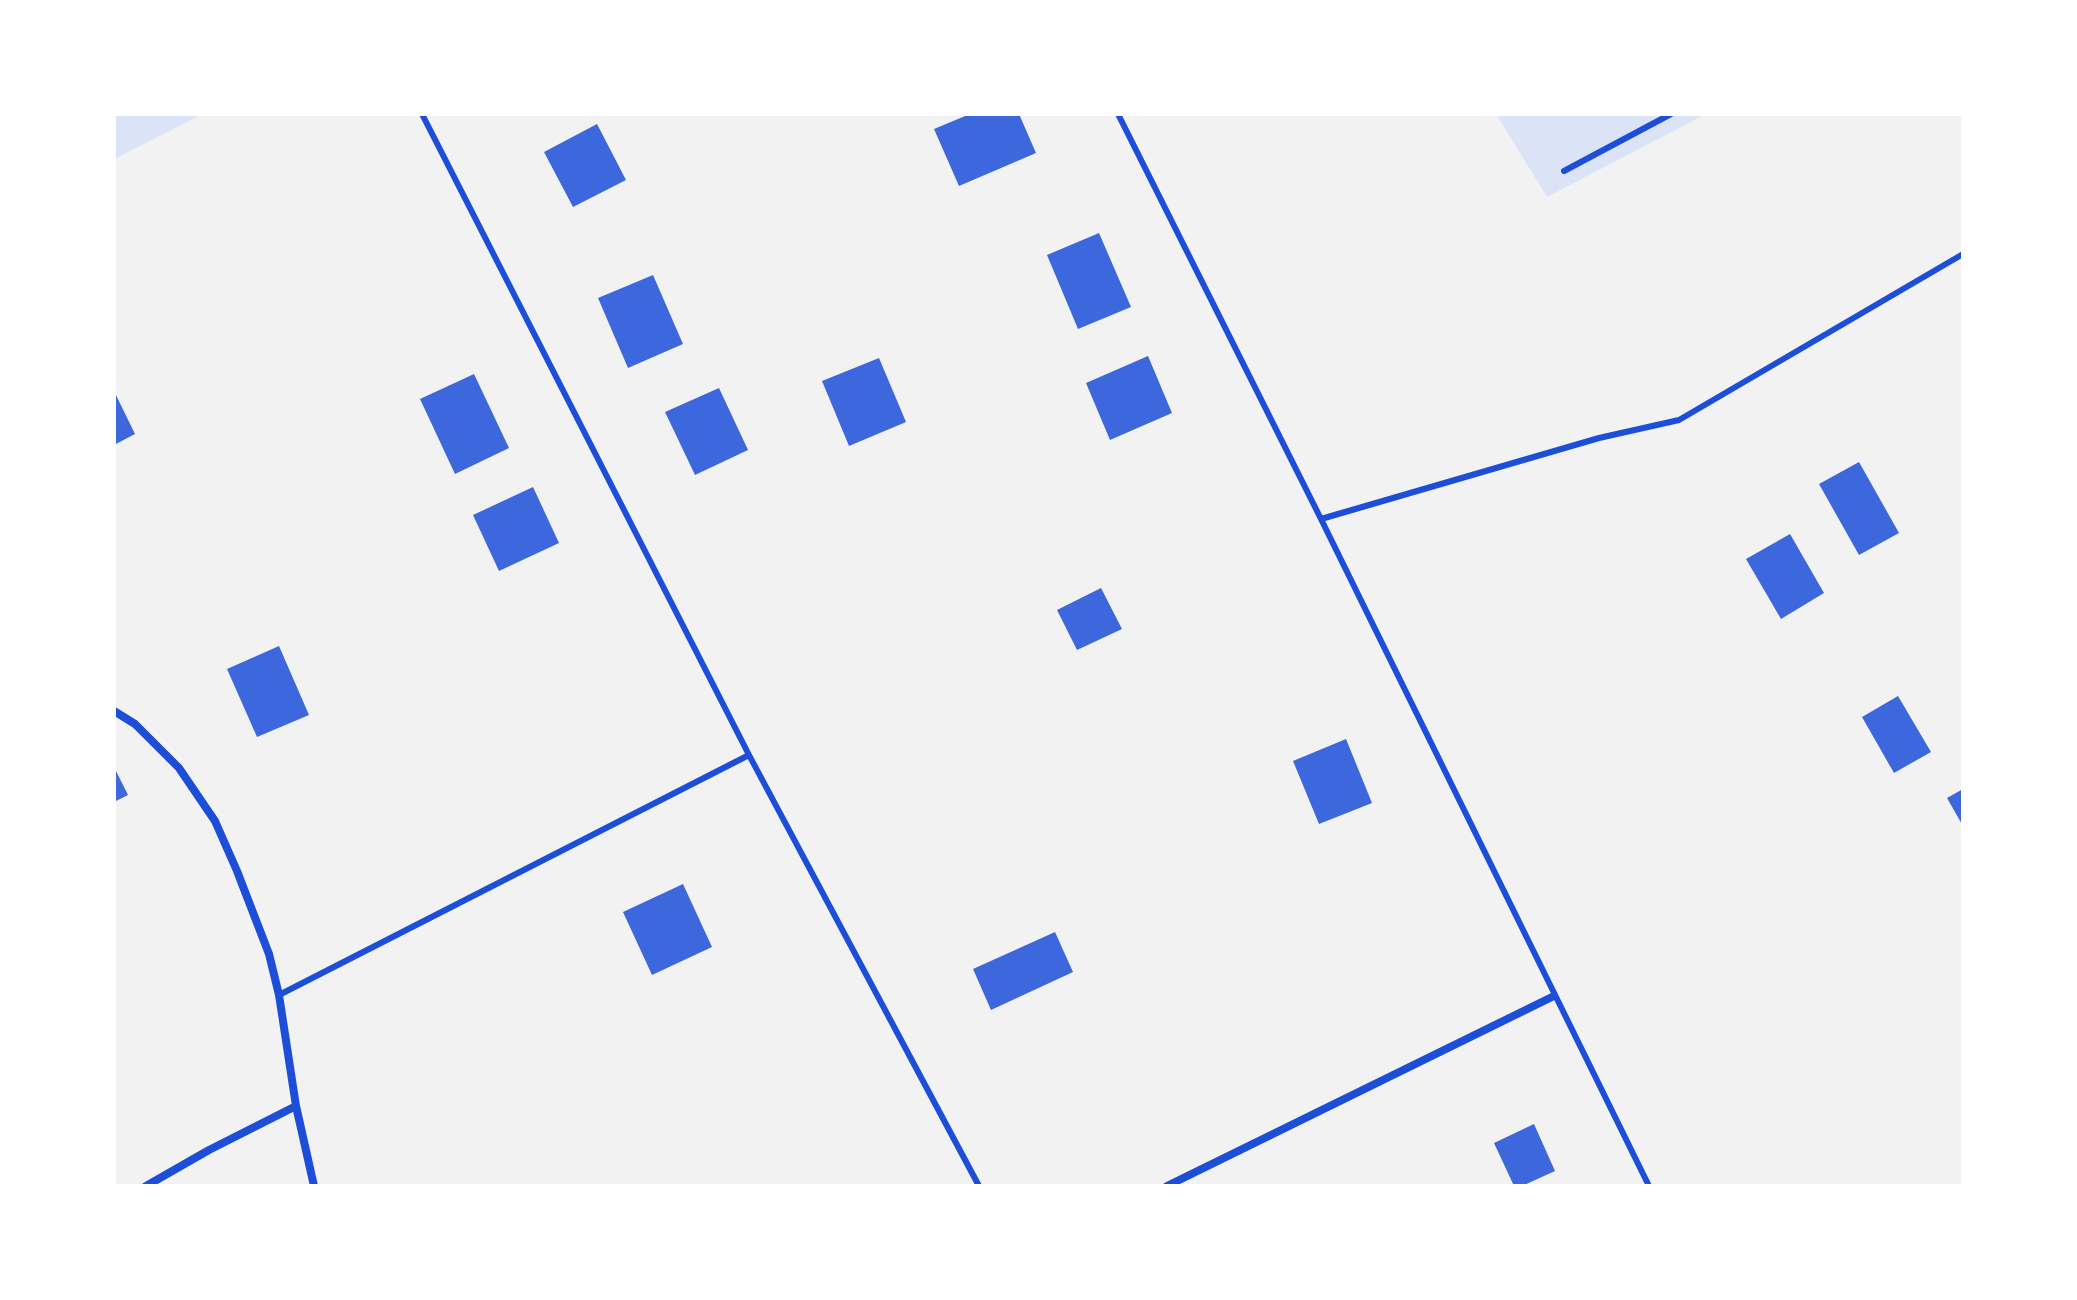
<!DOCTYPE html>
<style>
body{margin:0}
#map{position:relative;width:2077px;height:1300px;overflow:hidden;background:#f2f2f2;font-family:"PT Sans",sans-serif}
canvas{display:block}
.frame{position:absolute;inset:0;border:116px solid #fff;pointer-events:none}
</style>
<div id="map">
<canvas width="2077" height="1300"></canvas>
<div class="frame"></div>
</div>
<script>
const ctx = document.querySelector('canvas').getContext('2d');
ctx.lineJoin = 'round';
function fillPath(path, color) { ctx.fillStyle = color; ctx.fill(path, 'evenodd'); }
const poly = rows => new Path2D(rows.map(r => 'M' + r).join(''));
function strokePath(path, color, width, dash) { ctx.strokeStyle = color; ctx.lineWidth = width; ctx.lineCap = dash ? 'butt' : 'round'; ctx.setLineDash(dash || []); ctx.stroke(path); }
const green = poly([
 [114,114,203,114,114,159],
 [1496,114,1706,114,1547,197]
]);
const building = poly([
 [970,114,1019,114,1036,153,959,186,934,129],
 [597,124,626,180,573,207,544,152],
 [1099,233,1131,307,1078,329,1047,255],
 [653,275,683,344,628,368,598,298],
 [1148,356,1172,413,1110,440,1086,383],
 [879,358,906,422,849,446,822,381],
 [474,374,509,448,455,474,420,399],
 [719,388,748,450,695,475,665,412],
 [114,391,135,434,114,445],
 [1859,462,1899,533,1859,555,1819,484],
 [533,487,559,543,499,571,473,515],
 [1790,534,1824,593,1781,619,1746,559],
 [1101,588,1122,629,1077,650,1057,610],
 [279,646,309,715,257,737,227,669],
 [1898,696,1931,752,1894,773,1862,717],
 [1346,739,1372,803,1319,824,1293,761],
 [114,767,128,795,114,802],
 [1963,789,1963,826,1947,798],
 [683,884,712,947,652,975,623,912],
 [1055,932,1073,972,991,1010,973,969],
 [1534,1124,1555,1171,1522,1186,1514,1186,1494,1143]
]);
const service = poly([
 [422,114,749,755,979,1186],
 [1118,114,1321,519,1649,1186],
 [1564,171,1671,114],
 [1321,519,1599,438,1679,420,1963,254],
 [279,995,749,755]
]);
const minor = poly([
 [114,711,135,724,179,768,215,821,237,871,269,954,279,995,296,1106,314,1186],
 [146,1186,209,1150,296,1106],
 [1167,1186,1554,996]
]);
fillPath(green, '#dbe4f7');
fillPath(building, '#3d67dc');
strokePath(service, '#1d4ed8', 6);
strokePath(minor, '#1d4ed8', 8);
</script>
